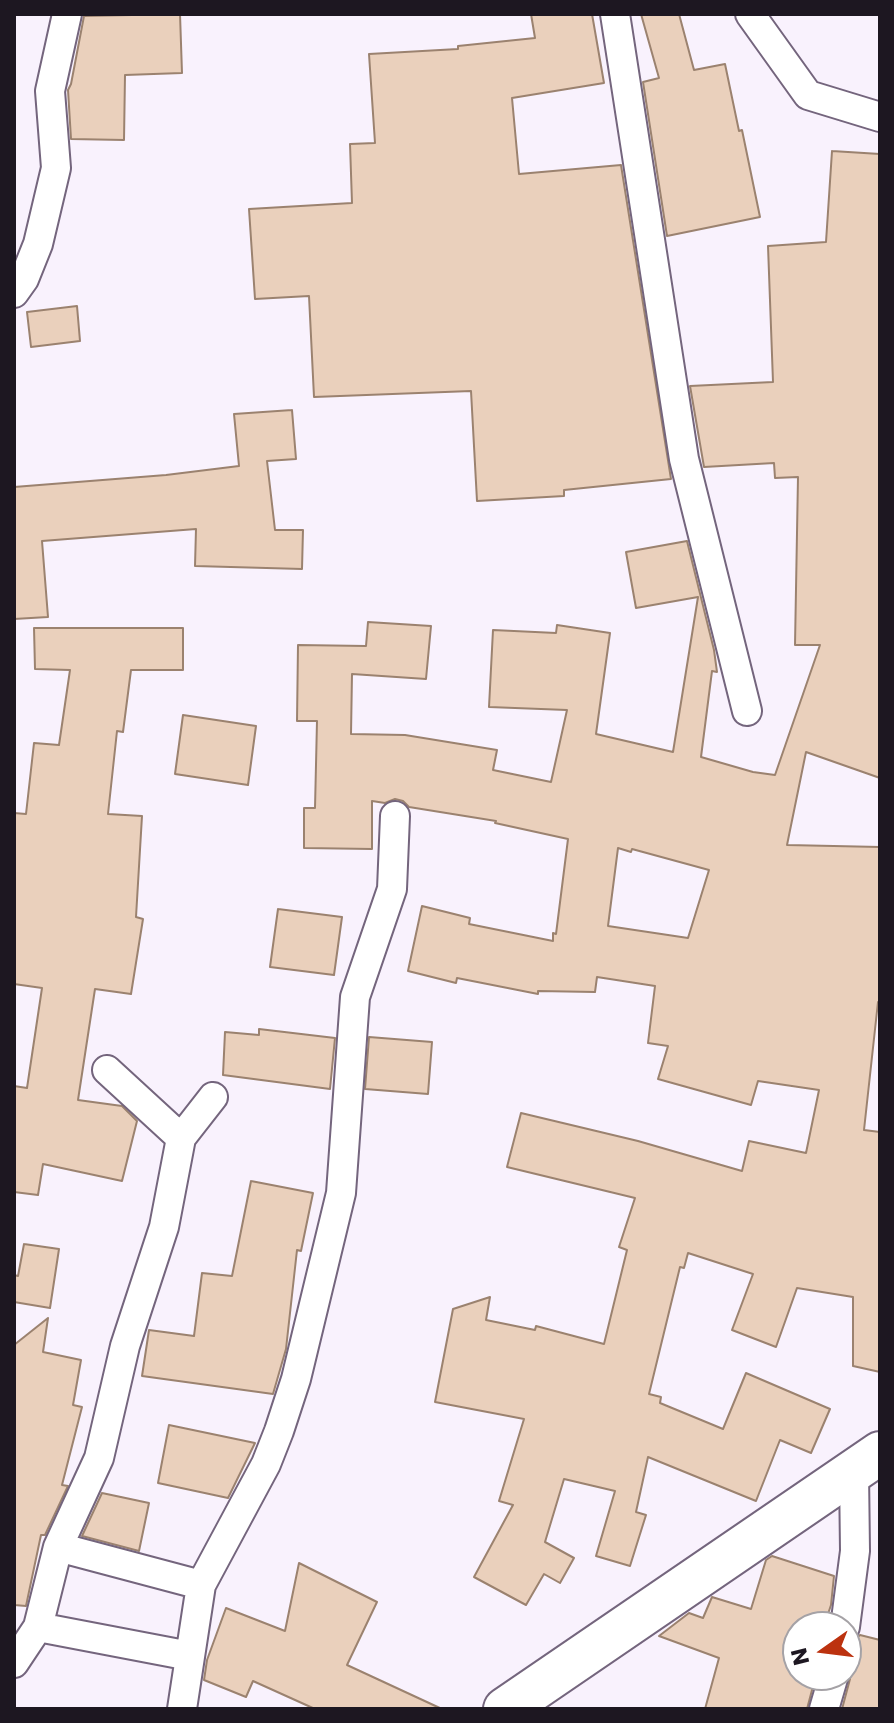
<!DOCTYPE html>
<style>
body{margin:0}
#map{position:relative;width:894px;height:1723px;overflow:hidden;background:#f9f2fd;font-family:Poppins,sans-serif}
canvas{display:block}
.frame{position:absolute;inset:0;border:16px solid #1d1721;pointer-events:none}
.north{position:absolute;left:782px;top:1611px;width:80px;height:80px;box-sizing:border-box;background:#fff;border:2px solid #a5a2a6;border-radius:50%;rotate:256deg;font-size:22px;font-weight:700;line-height:32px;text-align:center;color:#1d1721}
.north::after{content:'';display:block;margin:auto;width:28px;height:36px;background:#bc320f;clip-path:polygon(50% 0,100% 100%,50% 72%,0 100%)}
</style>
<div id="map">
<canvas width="894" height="1723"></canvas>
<div class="frame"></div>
<div class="north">N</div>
</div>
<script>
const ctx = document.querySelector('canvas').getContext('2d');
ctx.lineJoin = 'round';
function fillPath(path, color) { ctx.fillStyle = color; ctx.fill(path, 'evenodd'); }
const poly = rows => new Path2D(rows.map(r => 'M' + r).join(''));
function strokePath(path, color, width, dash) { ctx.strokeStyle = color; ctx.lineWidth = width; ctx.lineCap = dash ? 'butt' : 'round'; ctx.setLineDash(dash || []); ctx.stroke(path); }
const building = poly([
 [180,14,182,73,125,75,124,140,71,139,68,90,71,84,84,16,180,14],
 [531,14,592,14,604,83,512,98,519,174,621,165,671,479,564,490,564,496,477,501,471,391,314,397,309,296,255,299,249,209,352,203,350,144,375,143,369,54,458,49,458,46,535,38,531,14],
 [641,14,679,14,694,70,725,64,739,131,742,130,760,217,667,236,643,82,659,78,641,14],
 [832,151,880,154,880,778,806,752,787,845,880,847,880,1002,878,1002,864,1130,880,1132,880,1372,853,1366,853,1297,797,1288,776,1347,732,1330,753,1274,688,1253,684,1268,680,1267,649,1394,661,1397,660,1403,723,1429,746,1373,830,1409,811,1453,780,1440,756,1501,648,1457,636,1512,646,1515,630,1566,596,1556,615,1491,564,1479,545,1542,574,1558,560,1583,544,1574,526,1605,474,1577,513,1505,499,1501,524,1419,435,1402,453,1309,490,1297,486,1320,535,1330,536,1326,604,1344,627,1250,619,1247,635,1198,507,1167,521,1113,638,1141,742,1171,749,1141,806,1153,819,1090,758,1081,751,1105,658,1079,668,1046,648,1043,655,986,597,977,595,992,538,991,538,994,457,978,456,983,408,971,422,906,470,918,469,924,553,941,553,933,556,934,568,839,495,823,496,821,409,807,403,801,395,799,385,803,372,801,372,849,304,848,304,808,315,808,317,721,297,721,298,645,366,646,368,622,431,626,426,679,352,674,351,734,405,735,497,750,493,770,551,782,567,710,489,707,493,630,556,633,557,625,610,633,596,734,673,752,698,597,636,608,626,552,687,541,714,650,717,672,712,671,701,757,753,772,775,775,820,645,795,645,798,477,775,478,774,463,704,467,690,386,773,382,768,246,826,242,832,151],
 [618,848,631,852,632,849,709,870,688,938,608,926,618,848],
 [77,306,80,341,31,347,27,312,77,306],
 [292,410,296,459,267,461,275,530,303,530,302,569,195,566,196,529,42,541,48,617,14,619,14,487,166,475,239,466,234,414,292,410],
 [34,628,183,628,183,670,131,670,123,732,117,731,108,814,142,816,136,917,143,919,131,994,95,989,78,1100,122,1106,137,1121,122,1181,43,1164,38,1195,14,1192,14,1086,27,1088,42,988,14,984,14,813,26,814,34,743,59,745,70,670,35,669,34,628],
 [183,715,256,726,248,785,175,774,183,715],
 [278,909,342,917,334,975,270,967,278,909],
 [259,1029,335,1038,330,1089,223,1075,225,1032,259,1035,259,1029],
 [369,1037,432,1042,428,1094,365,1089,369,1037],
 [251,1181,313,1193,301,1251,297,1250,286,1349,273,1394,142,1376,149,1330,194,1336,202,1273,232,1276,251,1181],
 [24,1244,59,1249,50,1308,14,1302,14,1275,18,1276,24,1244],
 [48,1318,43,1352,81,1360,73,1405,82,1407,62,1485,68,1486,45,1535,41,1535,26,1606,14,1605,14,1345,48,1318],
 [169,1425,255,1443,228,1498,158,1483,169,1425],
 [102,1493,149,1503,139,1551,82,1536,102,1493],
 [772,1556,834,1576,831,1605,824,1626,828,1627,798,1627,798,1675,816,1675,807,1709,705,1709,719,1658,659,1636,689,1613,703,1618,712,1597,751,1609,766,1560,772,1556],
 [299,1563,377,1602,347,1665,442,1709,315,1709,253,1681,246,1697,204,1680,207,1660,226,1608,285,1631,299,1563],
 [860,1635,880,1640,880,1709,842,1709,850,1679,850,1670,846,1663,846,1644,852,1642,860,1635]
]);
const street = poly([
 [615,14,684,459,747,711],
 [750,14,808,95,880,117],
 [14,293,24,279,38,244,56,168,50,91,67,14],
 [181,1138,213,1097],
 [58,1547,201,1585],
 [38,1627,58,1547,99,1458,125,1346,164,1227,181,1138,107,1070],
 [845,1627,855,1551,854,1472],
 [14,1663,38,1627,190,1656],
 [182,1709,201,1585,266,1464,279,1431,296,1379,341,1193,355,997,392,889,395,816],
 [824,1709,834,1675]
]);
const secondary = poly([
 [505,1709,880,1453]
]);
fillPath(building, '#ead0bc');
strokePath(building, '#9b826f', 2);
strokePath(street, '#74657d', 32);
strokePath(secondary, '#74657d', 46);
strokePath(street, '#fff', 28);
strokePath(secondary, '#fff', 42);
</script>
